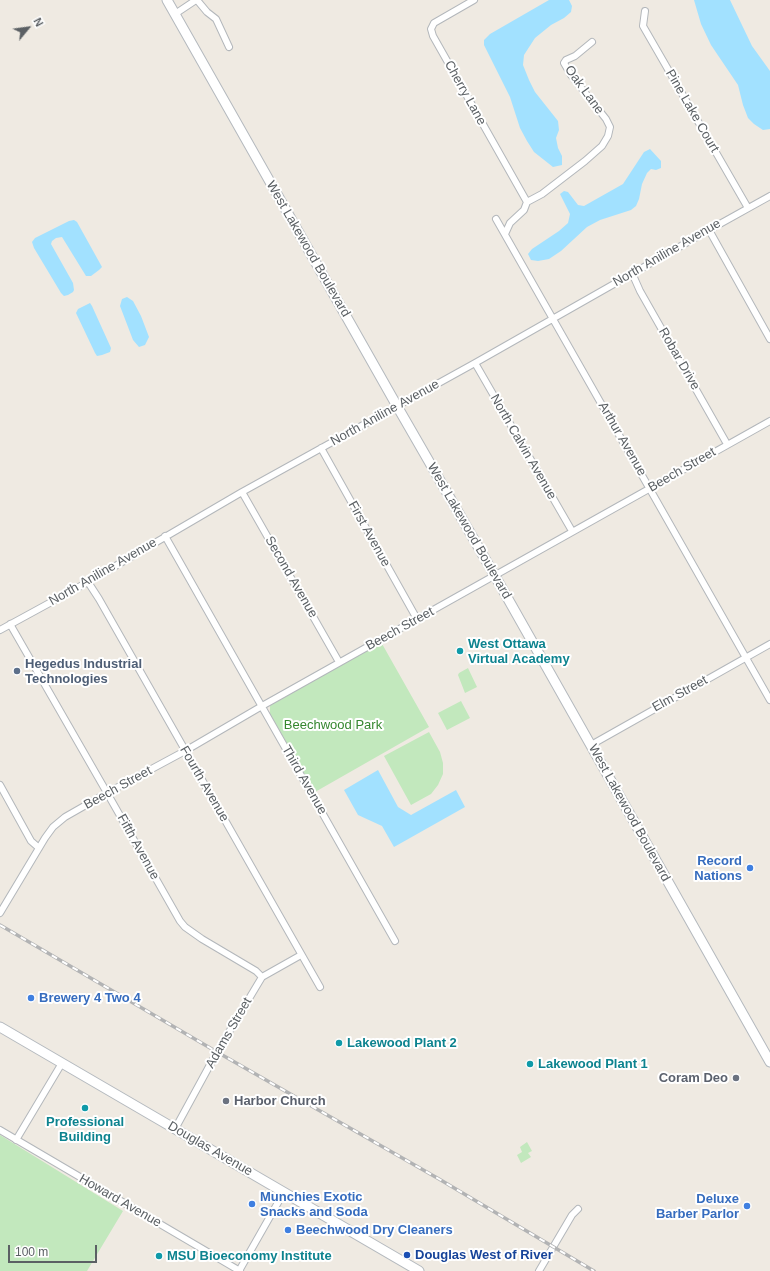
<!DOCTYPE html>
<style>
body{margin:0}
#map{position:relative;width:770px;height:1271px;overflow:hidden;background:#efeae2;font-family:Arial,sans-serif}
canvas{display:block}
.north{position:absolute;left:8px;top:8px;width:40px;height:40px;-webkit-text-stroke:3px #fff;paint-order:stroke;rotate:61deg;font-size:11px;font-weight:700;line-height:16px;text-align:center;color:#5b6064}
.north::after{content:'';display:block;margin:auto;width:14px;height:18px;background:#5b6064;clip-path:polygon(50% 0,100% 100%,50% 72%,0 100%)}
.scale{position:absolute;left:8px;top:1245px;width:89px;height:18px;box-sizing:border-box;border:2px solid #5b6064;border-top:0;padding-left:5px;font-size:12px;line-height:14px;white-space:nowrap;color:#5b6064;-webkit-text-stroke:3px #fff;paint-order:stroke}
</style>
<div id="map">
<canvas width="770" height="1271"></canvas>
<div class="north">N</div>
<div class="scale">100 m</div>
</div>
<script>
const ctx = document.querySelector('canvas').getContext('2d');
ctx.lineJoin = 'round';
function fillPath(path, color) { ctx.fillStyle = color; ctx.fill(path, 'evenodd'); }
const poly = rows => new Path2D(rows.map(r => 'M' + r).join(''));
function strokePath(path, color, width, dash) { ctx.strokeStyle = color; ctx.lineWidth = width; ctx.lineCap = dash ? 'butt' : 'round'; ctx.setLineDash(dash || []); ctx.stroke(path); }
function label(font, color, halo, rows, align = 'center') {
  ctx.font = font + ' Arial,sans-serif'; ctx.lineWidth = 4; ctx.setLineDash([]); ctx.textBaseline = 'middle'; ctx.strokeStyle = halo; ctx.fillStyle = color; for (const [text, x, y, turn = 0] of rows) {
    ctx.save(); ctx.translate(x, y); ctx.rotate((+turn || 0) * Math.PI / 180); ctx.textAlign = isNaN(turn) ? turn : align; if (halo) ctx.strokeText(text, 0, 0); ctx.fillText(text, 0, 0); ctx.restore();
  }
}
const green = poly([
 [381,642,429,727,315,792,270,714,270,706,271,704],
 [468,668,477,687,465,693,458,675,459,673],
 [461,701,470,718,447,730,438,713],
 [429,732,440,752,443,763,443,774,438,785,431,794,411,805,384,756],
 [0,1135,123,1211,87,1271,0,1271],
 [527,1142,532,1151,528,1153,531,1157,521,1163,517,1155,522,1152,520,1147]
]);
const water = poly([
 [549,0,569,0,572,6,571,12,564,18,551,25,535,38,524,55,523,65,529,80,535,92,558,121,559,130,556,138,558,148,562,156,562,165,553,167,534,152,527,141,520,128,510,97,484,45,484,40,490,34],
 [694,0,730,0,752,46,770,71,770,129,763,130,754,124,748,118,743,105,738,85,711,45,701,24],
 [650,149,661,161,661,168,656,170,651,169,647,173,642,184,639,199,636,206,631,210,600,220,587,227,561,251,549,259,538,261,531,260,528,254,532,249,559,231,568,223,570,214,560,194,564,191,568,192,578,205,584,206,623,184,644,152],
 [74,220,77,222,102,267,99,270,91,276,86,276,62,237,56,238,52,241,51,244,73,283,74,290,73,292,68,295,64,296,61,293,34,248,32,242,35,238,69,221],
 [127,297,133,301,141,316,149,337,145,345,139,347,133,340,120,306,122,299],
 [90,303,92,306,111,348,110,352,102,355,97,356,95,353,76,313,78,309],
 [378,770,398,807,411,815,456,790,465,807,394,847,382,826,358,815,344,790]
]);
const street = poly([
 [197,0,207,12,216,19,229,47],
 [474,0,434,23,431,29,433,36,527,202],
 [645,11,643,26,748,208],
 [175,14,196,0],
 [496,219,770,700],
 [709,230,770,339],
 [505,234,510,223,524,210,527,202,542,194,585,161,602,146,608,136,610,127,606,119,571,75,564,63,566,60,575,56,592,42],
 [632,273,640,291,727,444],
 [475,363,572,531],
 [321,448,417,619],
 [242,492,339,662],
 [165,536,395,941],
 [88,582,99,599,320,987],
 [10,624,110,798,180,921,185,927,202,939,256,971,262,977],
 [0,630,88,582,242,492,475,363,709,230,770,196],
 [591,745,770,644],
 [0,785,31,841,39,848],
 [0,913,45,838,53,827,65,817,107,793,185,751,262,706,770,421],
 [175,1129,217,1052,262,977,301,955],
 [0,1130,240,1271],
 [16,1140,62,1063],
 [239,1271,284,1192],
 [539,1271,572,1215,578,1209]
]);
const secondary = poly([
 [167,0,397,406,499,583,770,1062],
 [0,1027,419,1271]
]);
const rail = poly([
 [0,925,217,1052,439,1179,594,1271]
]);
const markers = [
 [460,651,4,"#0f9aa8"],
 [17,671,4,"#5c6f8a"],
 [750,868,4,"#3f7fe0"],
 [31,998,4,"#3f7fe0"],
 [339,1043,4,"#0f9aa8"],
 [530,1064,4,"#0f9aa8"],
 [736,1078,4,"#6b7280"],
 [226,1101,4,"#6b7280"],
 [85,1108,4,"#0f9aa8"],
 [252,1204,4,"#3f7fe0"],
 [747,1206,4,"#3f7fe0"],
 [288,1230,4,"#3f7fe0"],
 [407,1255,4,"#1a4fb4"],
 [159,1256,4,"#0f9aa8"]
];
const streetNames = [
 ["Oak Lane",584,90,54],
 ["Cherry Lane",465,93,61],
 ["Pine Lake Court",692,111,60],
 ["West Lakewood Boulevard",308,249,60],
 ["North Aniline Avenue",667,253,-30],
 ["Robar Drive",679,359,60],
 ["North Aniline Avenue",385,413,-29],
 ["Arthur Avenue",622,439,60],
 ["North Calvin Avenue",523,447,60],
 ["Beech Street",682,470,-30],
 ["West Lakewood Boulevard",469,531,60],
 ["First Avenue",369,534,61],
 ["North Aniline Avenue",103,572,-30],
 ["Second Avenue",291,577,60],
 ["Beech Street",400,629,-29],
 ["Elm Street",680,694,-29],
 ["Third Avenue",304,780,60],
 ["Fourth Avenue",204,784,60],
 ["Beech Street",118,788,-29],
 ["West Lakewood Boulevard",629,813,61],
 ["Fifth Avenue",138,847,61],
 ["Adams Street",229,1033,-60],
 ["Douglas Avenue",210,1149,30],
 ["Howard Avenue",120,1201,30]
];
const cultureNames = [
 ["West Ottawa",468,644],
 ["Virtual Academy",468,659],
 ["Lakewood Plant 2",347,1043],
 ["Lakewood Plant 1",538,1064],
 ["Professional",85,1122,"center"],
 ["Building",85,1137,"center"],
 ["MSU Bioeconomy Institute",167,1256]
];
const serviceNames = [
 ["Hegedus Industrial",25,664],
 ["Technologies",25,679]
];
const parkNames = [
 ["Beechwood Park",333,725]
];
const shopNames = [
 ["Record",742,861,"right"],
 ["Nations",742,876,"right"],
 ["Brewery 4 Two 4",39,998],
 ["Munchies Exotic",260,1197],
 ["Snacks and Soda",260,1212],
 ["Deluxe",739,1199,"right"],
 ["Barber Parlor",739,1214,"right"],
 ["Beechwood Dry Cleaners",296,1230]
];
const worshipNames = [
 ["Coram Deo",728,1078],
 ["Harbor Church",234,1101,"left"]
];
const transitNames = [
 ["Douglas West of River",415,1255]
];
fillPath(green, '#c2e8bd');
fillPath(water, '#a2e1ff');
strokePath(street, '#b3b7bb', 8);
strokePath(secondary, '#b4b9be', 11);
strokePath(street, '#fff', 6);
strokePath(secondary, '#fff', 9);
strokePath(rail, '#b2b3b4', 3.5);
strokePath(rail, '#fff', 2, [6]);
for (const [x, y, r, color] of markers) { const dot = new Path2D(); dot.arc(x, y, r, 0, 2 * Math.PI); ctx.fillStyle = color; ctx.fill(dot); strokePath(dot, '#fff', 1.5); }
label('13px', '#5b6064', '#fff', streetNames);
label('bold 13px', '#0d838f', '#fff', cultureNames, 'left');
label('bold 13px', '#4e5e75', '#fff', serviceNames, 'left');
label('13px', '#35872f', '#fff', parkNames);
label('bold 13px', '#366cbe', '#fff', shopNames, 'left');
label('bold 13px', '#5b616d', '#fff', worshipNames, 'right');
label('bold 13px', '#164399', '#fff', transitNames, 'left');
</script>
